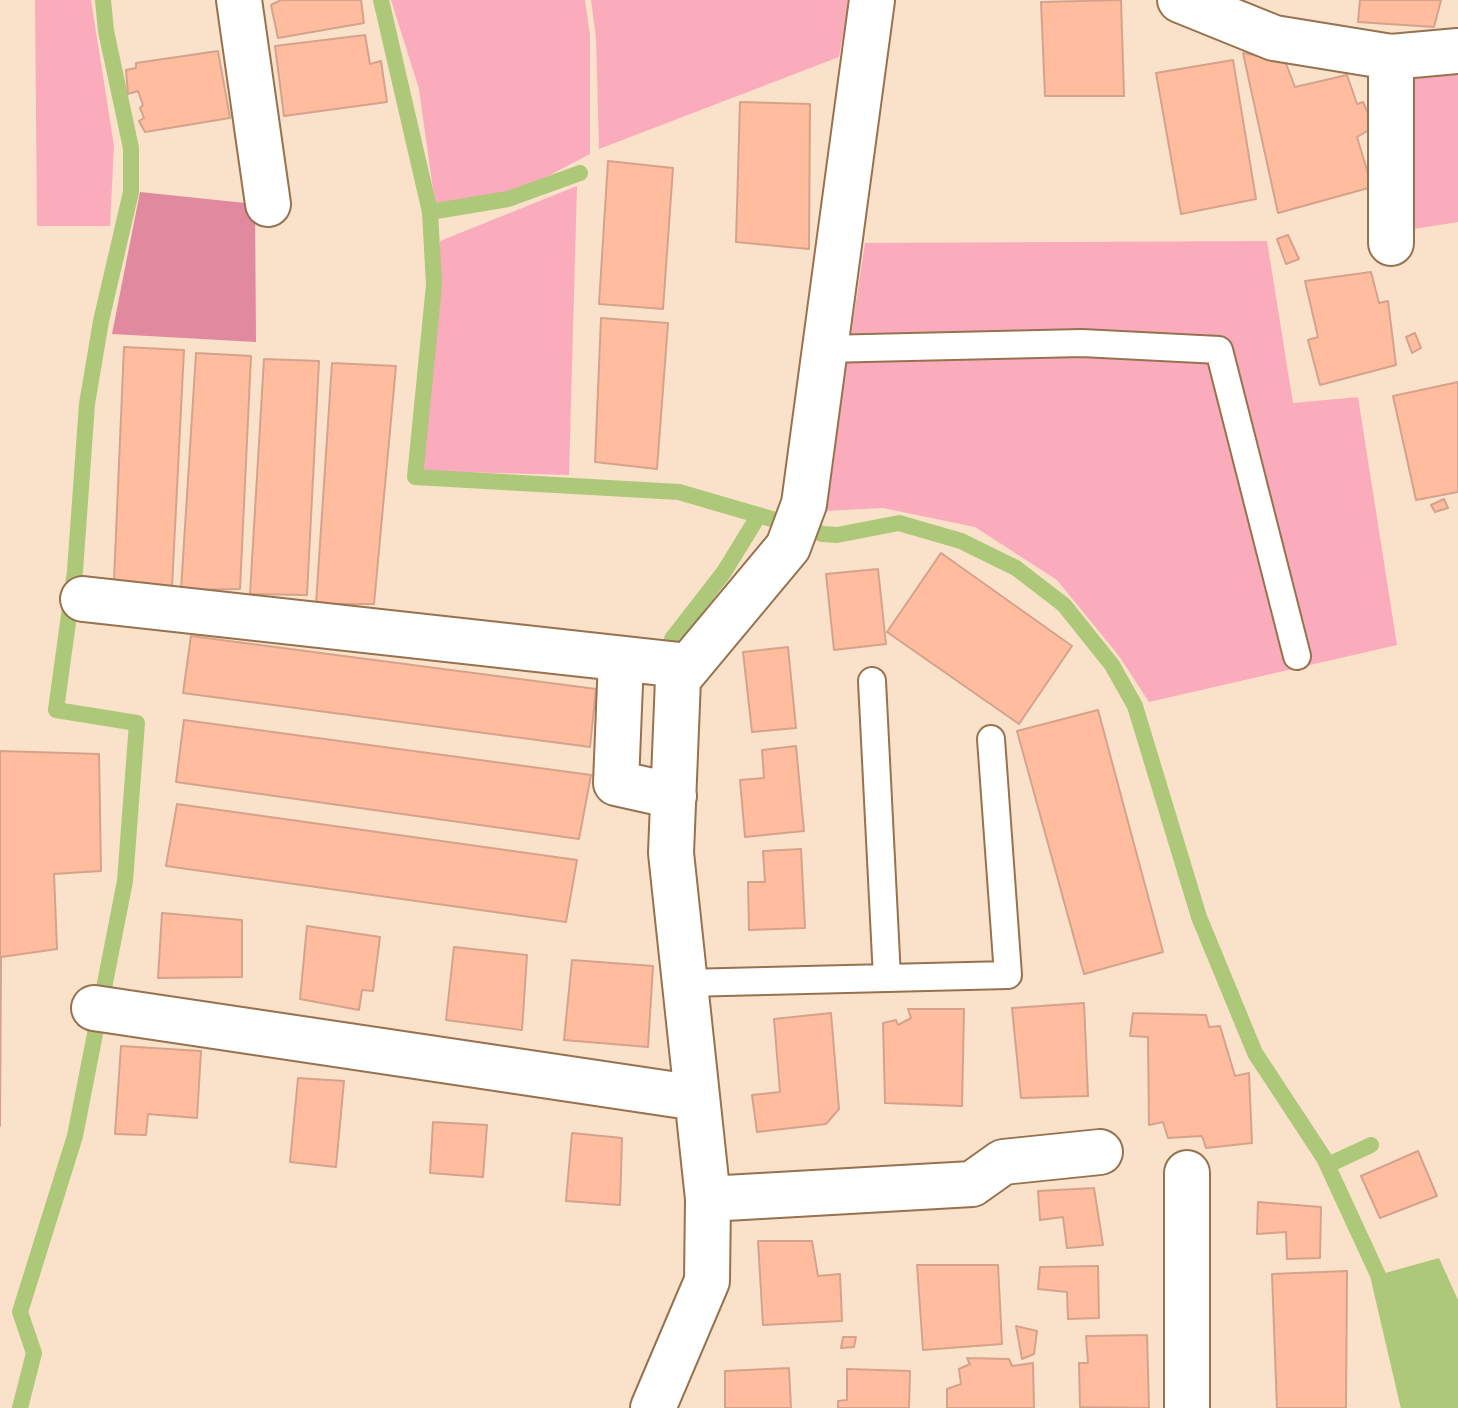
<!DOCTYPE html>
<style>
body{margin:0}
canvas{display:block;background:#fae1ca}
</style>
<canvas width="1458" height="1408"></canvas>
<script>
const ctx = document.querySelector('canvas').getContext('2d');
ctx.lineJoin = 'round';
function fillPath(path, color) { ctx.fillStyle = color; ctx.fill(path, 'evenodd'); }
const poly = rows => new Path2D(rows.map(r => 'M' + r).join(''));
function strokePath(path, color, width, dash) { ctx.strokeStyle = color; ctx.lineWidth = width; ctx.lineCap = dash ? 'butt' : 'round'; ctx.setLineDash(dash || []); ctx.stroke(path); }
const green = poly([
 [35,0,91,0,114,146,110,226,37,226],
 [391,0,585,0,590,35,590,154,531,185,468,202,435,204,419,89],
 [591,0,849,0,839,57,599,149,596,38],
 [1458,72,1458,222,1414,229,1402,218,1400,77],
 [577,186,569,475,423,471,440,241],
 [1267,241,1293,403,1358,397,1397,645,1149,702,1119,656,1057,580,975,527,883,508,824,511,865,243]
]);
const forest = poly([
 [140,192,255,204,256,342,112,334]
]);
const water = poly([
 [1439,1258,1458,1300,1458,1408,1409,1408,1378,1275]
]);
const stream = poly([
 [381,0,430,212,434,285,415,477,679,492,823,534,837,535,899,523,961,541,1016,568,1064,605,1112,665,1135,706,1199,917,1255,1053,1324,1158,1378,1275,1409,1408],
 [430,212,508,199,580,173],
 [672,639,724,572,759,515],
 [1328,1165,1371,1145],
 [20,1408,34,1353,20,1312,75,1136,125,881,137,723,56,710,75,571,87,404,101,321,131,192,131,148,106,31,103,0]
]);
const building = poly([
 [281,0,361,0,364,23,278,38,271,5,281,0],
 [1121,0,1124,96,1045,96,1041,2,1121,0],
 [1360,0,1441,0,1434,27,1358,22,1360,0],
 [365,35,370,64,381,61,387,102,284,116,275,46,365,35],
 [218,51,230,118,145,132,139,121,144,118,140,108,143,105,138,91,128,94,126,70,136,68,136,63,218,51],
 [1243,53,1285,61,1295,87,1347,75,1357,104,1363,102,1374,127,1357,137,1372,187,1278,213,1243,53],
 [1233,60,1256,199,1181,214,1156,73,1233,60],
 [740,102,810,104,809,249,736,242,740,102],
 [608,161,673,168,663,309,599,304,608,161],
 [1288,235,1299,259,1286,264,1277,239,1288,235],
 [1371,272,1379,303,1388,301,1396,365,1320,385,1308,340,1318,337,1305,281,1371,272],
 [601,318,668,323,657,469,595,462,601,318],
 [1415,333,1421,348,1412,353,1406,337,1415,333],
 [124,347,184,350,172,587,114,580,124,347],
 [196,353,251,356,240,589,181,590,196,353],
 [264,359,319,361,307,595,250,594,264,359],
 [332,363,396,366,374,604,316,604,332,363],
 [1458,382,1458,492,1416,500,1393,396,1458,382],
 [1444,499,1448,508,1435,512,1431,505,1444,499],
 [941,553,1072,646,1019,724,887,632,941,553],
 [878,569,886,644,834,650,826,574,878,569],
 [191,636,596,689,590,747,183,693,191,636],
 [788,647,796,728,752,732,743,652,788,647],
 [1098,710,1163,952,1084,974,1017,731,1098,710],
 [184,720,591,775,579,839,176,782,184,720],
 [796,746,804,831,745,837,740,780,764,778,762,750,796,746],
 [0,751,99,754,101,871,54,874,57,949,1,957,0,1126,0,751],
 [177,804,577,860,566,922,166,866,177,804],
 [801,849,805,928,749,930,748,882,765,882,763,851,801,849],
 [162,913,242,920,242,977,158,978,162,913],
 [307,926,380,937,373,991,362,990,359,1010,300,999,307,926],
 [454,947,527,955,522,1030,446,1020,454,947],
 [572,960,653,966,648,1047,564,1040,572,960],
 [1084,1003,1088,1096,1021,1098,1012,1008,1084,1003],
 [908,1009,964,1009,962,1106,885,1103,883,1023,896,1020,898,1025,911,1018,908,1009],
 [831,1013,839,1109,826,1124,757,1132,752,1095,780,1092,774,1019,831,1013],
 [1133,1013,1206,1015,1209,1027,1220,1026,1235,1076,1249,1073,1252,1143,1206,1148,1202,1136,1168,1138,1163,1122,1149,1125,1148,1037,1130,1036,1133,1013],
 [121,1046,201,1051,197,1118,148,1114,146,1135,115,1134,121,1046],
 [298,1078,344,1081,336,1167,290,1162,298,1078],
 [433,1122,487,1125,483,1177,430,1173,433,1122],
 [572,1133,622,1138,620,1205,566,1201,572,1133],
 [1418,1151,1437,1196,1380,1218,1361,1176,1418,1151],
 [1094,1188,1103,1245,1067,1248,1063,1217,1040,1220,1038,1191,1094,1188],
 [1258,1202,1321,1207,1320,1258,1287,1259,1286,1232,1257,1234,1258,1202],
 [758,1241,812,1241,818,1276,840,1274,842,1321,763,1325,758,1241],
 [917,1265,998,1265,1002,1344,923,1350,917,1265],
 [1098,1266,1099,1318,1068,1319,1067,1292,1038,1289,1040,1267,1098,1266],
 [1347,1271,1346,1408,1277,1408,1272,1274,1347,1271],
 [1016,1326,1037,1331,1034,1354,1022,1359,1016,1326],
 [1147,1335,1149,1408,1080,1407,1079,1363,1088,1363,1086,1336,1147,1335],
 [843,1337,856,1337,854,1347,841,1348,843,1337],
 [967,1358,1009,1359,1012,1366,1033,1363,1034,1408,947,1408,947,1389,961,1384,959,1369,970,1364,967,1358],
 [789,1368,791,1408,725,1408,725,1371,789,1368],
 [847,1369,910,1371,909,1408,838,1408,838,1401,847,1400,847,1369]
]);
const lane = poly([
 [824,349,1082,343,1219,350,1297,656],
 [872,681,887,978],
 [685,983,1008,975,991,739]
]);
const street = poly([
 [239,0,268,204],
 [1180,0,1274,38,1391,57,1458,51],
 [1391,243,1391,57],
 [83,599,689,666],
 [621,659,616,783,674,796],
 [94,1008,697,1098],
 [708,1199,972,1184,1003,1162,1100,1152],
 [653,1408,707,1281,708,1199,671,853,678,679,788,547,804,504,872,0],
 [1187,1408,1187,1173]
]);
fillPath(green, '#faacbd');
fillPath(forest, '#e18a9f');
fillPath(water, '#acc878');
strokePath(stream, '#acc878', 16);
fillPath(building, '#ffbc9f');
strokePath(building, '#d5a38c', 2);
strokePath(lane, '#97724e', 30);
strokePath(street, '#97724e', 48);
strokePath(lane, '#fff', 26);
strokePath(street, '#fff', 44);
</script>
